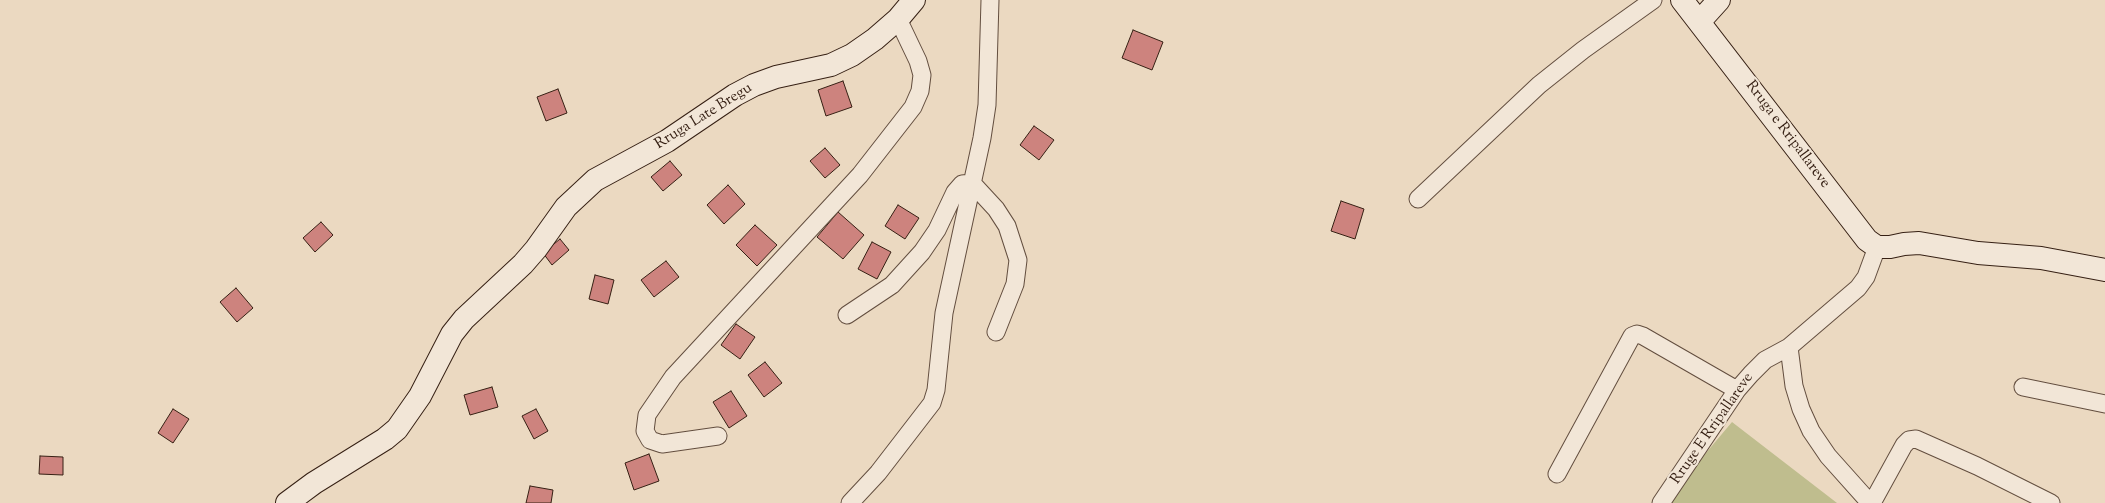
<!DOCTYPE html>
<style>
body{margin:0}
canvas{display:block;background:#ebd9c1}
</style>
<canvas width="2105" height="503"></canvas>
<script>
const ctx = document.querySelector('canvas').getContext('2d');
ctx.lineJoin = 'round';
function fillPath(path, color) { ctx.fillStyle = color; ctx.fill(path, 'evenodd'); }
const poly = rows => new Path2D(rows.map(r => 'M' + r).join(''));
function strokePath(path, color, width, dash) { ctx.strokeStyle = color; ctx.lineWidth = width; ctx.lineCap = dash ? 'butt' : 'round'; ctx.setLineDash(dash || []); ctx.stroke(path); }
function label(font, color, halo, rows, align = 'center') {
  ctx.font = font + ' "Sorts Mill Goudy",serif'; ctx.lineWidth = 4; ctx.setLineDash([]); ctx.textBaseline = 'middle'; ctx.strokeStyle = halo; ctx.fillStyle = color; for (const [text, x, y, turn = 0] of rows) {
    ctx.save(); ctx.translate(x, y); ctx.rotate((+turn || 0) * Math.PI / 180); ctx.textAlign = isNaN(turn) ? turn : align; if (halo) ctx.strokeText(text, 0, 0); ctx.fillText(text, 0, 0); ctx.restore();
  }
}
const green = poly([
 [1732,422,1837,503,1669,503,1695,466]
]);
const building = poly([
 [1133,30,1163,42,1152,70,1122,58,1133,30],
 [843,81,852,107,826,116,818,90,843,81],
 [558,89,567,113,546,121,537,97,558,89],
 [1034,126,1054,140,1039,160,1020,145,1034,126],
 [825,148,840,165,825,178,810,161,825,148],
 [670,161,682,175,663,191,651,177,670,161],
 [728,185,745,204,724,224,707,205,728,185],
 [1341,201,1364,209,1355,239,1331,231,1341,201],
 [898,205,919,218,905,239,885,226,898,205],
 [838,212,864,235,843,259,817,237,838,212],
 [321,222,333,235,315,252,303,238,321,222],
 [755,225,777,245,757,266,736,245,755,225],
 [560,239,569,250,552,265,543,253,560,239],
 [872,242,891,252,877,279,858,269,872,242],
 [666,261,679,277,654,297,641,280,666,261],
 [595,275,614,280,608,304,589,299,595,275],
 [236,288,253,308,237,322,220,302,236,288],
 [736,324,755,337,740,359,721,345,736,324],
 [765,362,782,383,764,397,748,375,765,362],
 [492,387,498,407,470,415,464,395,492,387],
 [731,391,747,416,729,428,713,402,731,391],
 [173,409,189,419,173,443,158,433,173,409],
 [536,409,548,431,534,439,522,416,536,409],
 [649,454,659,481,634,490,625,463,649,454],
 [40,456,63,457,63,475,39,474,40,456],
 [530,486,553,490,551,503,526,503,530,486]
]);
const street = poly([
 [1418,199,1539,85,1583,50,1653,0],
 [847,315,892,285,922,252,937,230,955,192,962,184,972,183,996,209,1007,226,1018,260,1015,284,996,332],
 [1789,347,1794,386,1801,409,1811,431,1828,456,1870,503],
 [2023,387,2105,404],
 [718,436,662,444,650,440,645,431,647,415,673,377,860,175,913,107,920,91,922,75,918,61,898,19],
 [1557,474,1632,336,1637,334,1643,336,1737,390],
 [850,503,878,473,932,403,936,390,944,313,982,138,987,105,990,0],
 [1661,503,1737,390,1751,374,1765,360,1789,347,1858,288,1866,277,1877,247],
 [1872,503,1904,445,1909,440,1916,439,1977,466,2051,503]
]);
const secondary = poly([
 [1682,0,1867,240,1877,247,1890,247,1904,244,1919,243,1978,253,2041,258,2105,270],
 [1700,21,1719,0],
 [287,503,314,483,385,439,397,429,420,396,452,334,464,319,523,264,536,249,566,207,595,180,667,141,735,95,754,85,776,77,831,65,852,55,875,39,898,19,914,0]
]);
const streetNames = [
 ["Rruga Late Bregu",704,117,-32],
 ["Rruga e Rripallareve",1787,135,53],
 ["Rruge E Rripallareve",1713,429,-55]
];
fillPath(green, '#bfbd8e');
fillPath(building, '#cd837e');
strokePath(building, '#362014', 1);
strokePath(street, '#634e3f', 19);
strokePath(secondary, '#362014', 24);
strokePath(street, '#f2e6d7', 17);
strokePath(secondary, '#f2e6d7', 22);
label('15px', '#362014', '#f2e6d7', streetNames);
</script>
